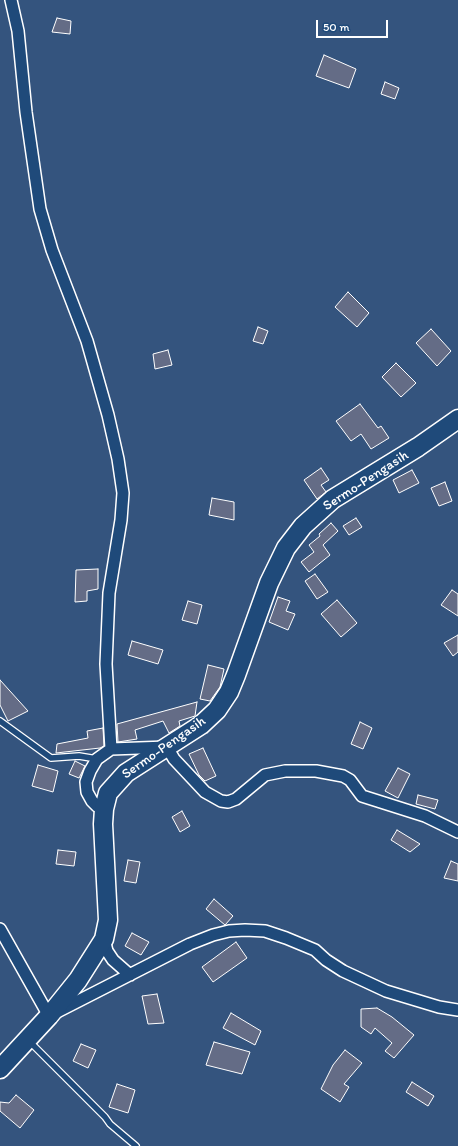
<!DOCTYPE html>
<style>
body{margin:0}
#map{position:relative;width:458px;height:1146px;overflow:hidden;background:#34547e;font-family:Itim,sans-serif}
canvas{display:block}
.scale{position:absolute;left:316px;top:20px;width:72px;height:18px;box-sizing:border-box;border:2px solid #fff;border-top:0;padding-left:5px;font-size:12px;line-height:14px;white-space:nowrap;color:#fff;-webkit-text-stroke:3px #1f4a7a;paint-order:stroke}
</style>
<div id="map">
<canvas width="458" height="1146"></canvas>
<div class="scale">50 m</div>
</div>
<script>
const ctx = document.querySelector('canvas').getContext('2d');
ctx.lineJoin = 'round';
function fillPath(path, color) { ctx.fillStyle = color; ctx.fill(path, 'evenodd'); }
const poly = rows => new Path2D(rows.map(r => 'M' + r).join(''));
function strokePath(path, color, width, dash) { ctx.strokeStyle = color; ctx.lineWidth = width; ctx.lineCap = dash ? 'butt' : 'round'; ctx.setLineDash(dash || []); ctx.stroke(path); }
function label(font, color, halo, rows, align = 'center') {
  ctx.font = font + ' Itim,sans-serif'; ctx.lineWidth = 3; ctx.setLineDash([]); ctx.textBaseline = 'middle'; ctx.strokeStyle = halo; ctx.fillStyle = color; for (const [text, x, y, turn = 0] of rows) {
    ctx.save(); ctx.translate(x, y); ctx.rotate((+turn || 0) * Math.PI / 180); ctx.textAlign = isNaN(turn) ? turn : align; if (halo) ctx.strokeText(text, 0, 0); ctx.fillText(text, 0, 0); ctx.restore();
  }
}
const building = poly([
 [57,18,71,21,70,34,52,32,57,18],
 [324,55,356,69,349,88,316,76,324,55],
 [385,82,399,88,395,99,381,94,385,82],
 [348,292,369,313,357,327,335,307,348,292],
 [258,327,268,331,263,344,253,341,258,327],
 [431,329,451,351,437,366,416,343,431,329],
 [168,350,172,365,155,369,153,354,168,350],
 [396,363,416,383,401,397,382,377,396,363],
 [360,404,378,428,381,426,389,438,371,449,361,434,351,441,336,421,360,404],
 [321,468,329,480,321,485,326,492,317,499,304,480,321,468],
 [412,470,419,483,399,493,393,480,412,470],
 [445,482,452,501,439,506,431,488,445,482],
 [212,498,234,502,234,520,209,515,212,498],
 [356,518,362,527,349,535,343,526,356,518],
 [331,523,338,531,323,545,330,555,309,572,301,562,314,552,309,545,320,536,319,534,331,523],
 [98,569,98,589,87,591,87,601,75,602,76,570,98,569],
 [315,574,328,592,317,599,305,581,315,574],
 [452,590,458,594,458,616,441,605,452,590],
 [278,597,290,601,286,611,295,614,288,630,269,622,278,597],
 [337,600,357,623,341,637,321,614,337,600],
 [188,601,202,605,197,624,182,620,188,601],
 [458,635,458,652,453,656,444,643,458,635],
 [132,641,163,650,158,664,128,655,132,641],
 [208,665,224,669,220,687,210,701,200,699,208,665],
 [0,680,28,711,8,721,0,705,0,680],
 [197,702,195,716,179,721,180,726,169,733,163,721,135,730,137,739,118,742,117,724,197,702],
 [360,722,372,728,363,749,351,744,360,722],
 [103,728,104,746,100,748,56,753,57,744,88,738,87,731,103,728],
 [203,748,216,776,205,781,199,775,189,754,203,748],
 [75,761,85,766,79,778,69,774,75,761],
 [38,765,58,771,53,792,32,786,38,765],
 [398,768,410,774,398,798,385,791,398,768],
 [418,795,438,800,435,809,416,804,418,795],
 [182,811,190,826,180,832,172,817,182,811],
 [397,830,420,844,410,852,391,840,397,830],
 [58,850,76,852,74,866,56,864,58,850],
 [128,860,140,862,136,883,124,881,128,860],
 [451,861,458,864,458,881,444,878,451,861],
 [214,899,233,916,225,925,206,909,214,899],
 [132,933,149,942,141,955,125,946,132,933],
 [236,942,247,958,213,982,202,967,236,942],
 [157,994,164,1023,148,1024,142,996,157,994],
 [377,1008,392,1017,414,1035,394,1058,385,1051,392,1043,375,1028,371,1034,361,1027,361,1009,377,1008],
 [231,1013,261,1031,255,1045,223,1028,231,1013],
 [214,1042,250,1052,242,1074,206,1065,214,1042],
 [81,1044,96,1050,88,1068,73,1061,81,1044],
 [345,1050,362,1063,344,1084,349,1087,340,1102,321,1089,333,1065,345,1050],
 [412,1082,434,1096,428,1106,406,1092,412,1082],
 [117,1084,135,1090,128,1113,109,1107,117,1084],
 [16,1095,34,1110,20,1128,0,1111,0,1102,9,1103,16,1095]
]);
const lane = poly([
 [0,721,51,758,79,756,97,759],
 [29,1041,105,1117,110,1124,136,1146]
]);
const street = poly([
 [11,0,18,31,26,112,40,209,52,250,87,341,108,415,118,459,123,493,121,520,109,593,106,664,111,749,97,759,90,771,86,782,87,792,92,801,97,806,104,809],
 [111,749,167,747,174,759,205,792,221,801,228,802,236,799,265,775,285,771,316,771,343,776,350,780,362,796,425,816,458,832],
 [0,929,49,1016,190,944,213,935,229,931,245,930,265,931,286,938,315,950,326,960,343,971,386,991,439,1007,458,1010],
 [104,939,107,951,113,960,130,975]
]);
const primary = poly([
 [0,1069,49,1016,78,980,104,939,108,920,103,824,104,809,108,793,126,773,201,725,217,710,229,692,236,675,269,583,286,548,303,526,333,499,418,447,458,419]
]);
const streetNames = [
 ["Sermo-Pengasih",366,481,-33],
 ["Sermo-Pengasih",164,748,-35]
];
fillPath(building, '#646c86');
strokePath(building, '#fff', 1);
strokePath(lane, '#fff', 8);
strokePath(street, '#fff', 14);
strokePath(primary, '#fff', 21);
strokePath(lane, '#1f4a7a', 5.5);
strokePath(street, '#1f4a7a', 11);
strokePath(primary, '#1f4a7a', 18);
label('14px', '#fff', '#1f4a7a', streetNames);
</script>
